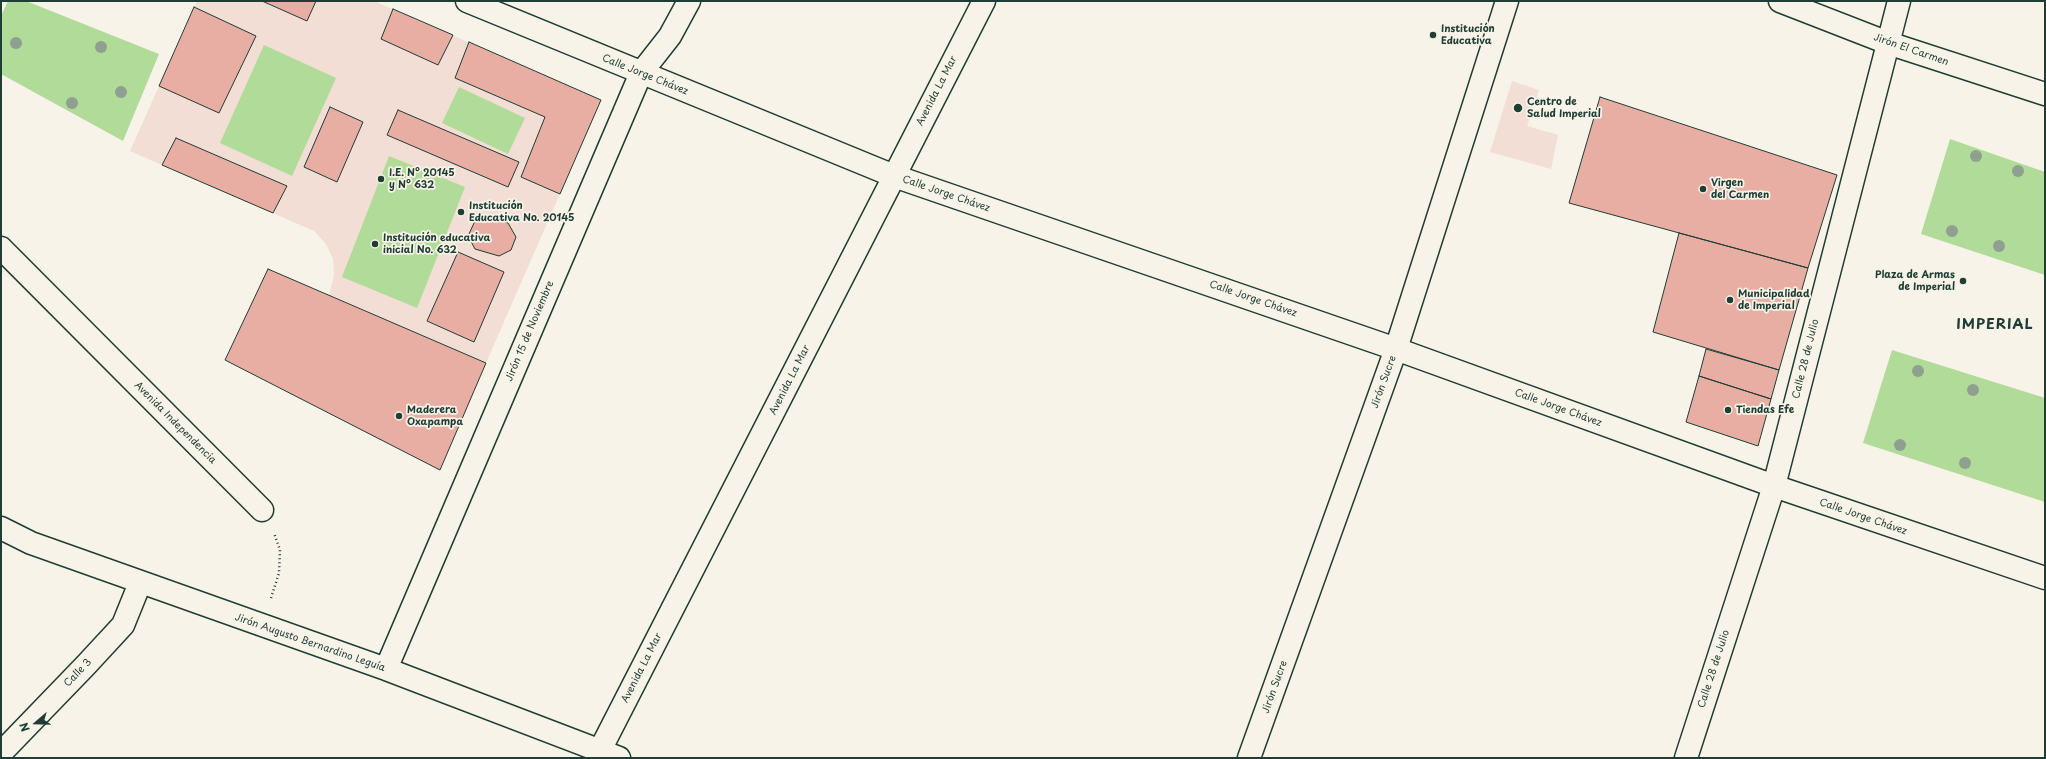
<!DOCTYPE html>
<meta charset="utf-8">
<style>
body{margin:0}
#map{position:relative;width:2046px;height:759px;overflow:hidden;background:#f7f3e8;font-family:"Playpen Sans",sans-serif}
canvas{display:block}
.frame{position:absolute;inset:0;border:2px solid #1f3d34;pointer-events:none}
.north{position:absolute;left:16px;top:703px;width:40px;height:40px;-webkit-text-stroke:3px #f7f3e8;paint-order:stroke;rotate:250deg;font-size:11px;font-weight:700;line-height:16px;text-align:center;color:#1f3d34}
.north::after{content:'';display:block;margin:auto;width:14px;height:18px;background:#1f3d34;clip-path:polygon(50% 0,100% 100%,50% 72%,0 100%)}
</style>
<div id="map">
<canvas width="2046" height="759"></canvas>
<div class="frame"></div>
<div class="north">N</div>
</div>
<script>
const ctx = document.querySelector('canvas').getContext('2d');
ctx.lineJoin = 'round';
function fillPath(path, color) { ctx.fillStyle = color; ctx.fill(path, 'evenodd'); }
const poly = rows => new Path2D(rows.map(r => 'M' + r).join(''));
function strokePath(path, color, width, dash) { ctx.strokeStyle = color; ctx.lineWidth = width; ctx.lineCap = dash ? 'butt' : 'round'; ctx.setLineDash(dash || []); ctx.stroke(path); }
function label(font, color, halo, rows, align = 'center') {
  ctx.font = font + ' "Playpen Sans",sans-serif'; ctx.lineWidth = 3.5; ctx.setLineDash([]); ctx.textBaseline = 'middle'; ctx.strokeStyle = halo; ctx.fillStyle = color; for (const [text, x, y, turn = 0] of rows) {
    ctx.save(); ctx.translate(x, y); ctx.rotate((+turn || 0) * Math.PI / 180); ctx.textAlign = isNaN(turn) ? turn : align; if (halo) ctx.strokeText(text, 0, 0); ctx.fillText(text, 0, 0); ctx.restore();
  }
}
const built = poly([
 [197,1,374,1,601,100,486,363,329,295,334,275,333,259,326,244,314,231,130,151],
 [1512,81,1539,90,1527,126,1558,135,1551,169,1490,152]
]);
const green = poly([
 [8,1,26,1,159,54,123,141,1,74,1,16],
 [264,45,336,78,292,176,220,143],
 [459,87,525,118,508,154,442,123],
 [1950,139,2045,172,2045,275,1921,234],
 [389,156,465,187,417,308,342,277],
 [1892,350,2045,398,2045,502,1863,443]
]);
const building = poly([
 [262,1,316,1,307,21,262,1],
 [194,7,256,36,219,113,159,86,194,7],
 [393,9,453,35,438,65,381,39,393,9],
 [469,42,601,100,560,194,521,177,545,117,455,78,469,42],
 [1600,97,1837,175,1808,268,1569,203,1600,97],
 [330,107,363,122,337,182,304,167,330,107],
 [398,110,519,162,508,187,387,135,398,110],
 [176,138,287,186,273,213,162,165,176,138],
 [492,217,508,223,516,237,511,250,499,256,475,249,468,236,475,221,492,217],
 [1679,233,1808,268,1779,370,1653,332,1679,233],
 [458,252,504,272,474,342,427,321,458,252],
 [268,269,486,363,440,470,225,360,268,269],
 [1706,349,1779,370,1771,399,1699,376,1706,349],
 [1699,376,1771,399,1758,446,1686,422,1699,376]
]);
const path = poly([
 [271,598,279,573,280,550,274,533]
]);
const minor = poly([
 [467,1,894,176,1396,349,1774,486,2045,578],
 [1,248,262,510],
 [1,528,31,543,386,669,619,758],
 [386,669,641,73,670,36,689,1],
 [1,753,86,665,123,625,140,583],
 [1249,758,1396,349,1507,1],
 [1686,758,1774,486,1899,1]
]);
const major = poly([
 [596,758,984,1]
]);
const highway = poly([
 [1780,1,1888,43,2045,94]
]);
const trees = [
 [16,43],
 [101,47],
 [121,92],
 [72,103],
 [1976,156],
 [2018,171],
 [1952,231],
 [1999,246],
 [1918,371],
 [1973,390],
 [1900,445],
 [1965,463]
];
const markers = [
 [1433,35,4,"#1f3d34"],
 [1518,108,5,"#1f3d34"],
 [381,179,4,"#1f3d34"],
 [1703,189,4,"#1f3d34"],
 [461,212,4,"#1f3d34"],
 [375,244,4,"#1f3d34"],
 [1963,281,4,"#1f3d34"],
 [1730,300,4,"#1f3d34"],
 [1728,410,4,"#1f3d34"],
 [399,416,4,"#1f3d34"]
];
const poiNames = [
 ["Institución",1441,29],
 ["Educativa",1441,41],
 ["Centro de",1527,102],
 ["Salud Imperial",1527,114],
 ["I.E. Nº 20145",389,173],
 ["y Nº 632",389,185],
 ["Virgen",1711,183],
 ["del Carmen",1711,195],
 ["Institución",469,206],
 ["Educativa No. 20145",469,218],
 ["Institución educativa",383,238],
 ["inicial No. 632",383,250],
 ["Plaza de Armas",1955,275,"right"],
 ["de Imperial",1955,287,"right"],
 ["Municipalidad",1738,294],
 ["de Imperial",1738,306],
 ["Maderera",407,410],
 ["Oxapampa",407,422],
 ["Tiendas Efe",1736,410]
];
const streetNames = [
 ["Jirón El Carmen",1911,50,19],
 ["Calle Jorge Chávez",645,75,22],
 ["Avenida La Mar",937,91,-63],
 ["Calle Jorge Chávez",946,194,19],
 ["Calle Jorge Chávez",1253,299,19],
 ["Jirón 15 de Noviembre",530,331,-67],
 ["Calle 28 de Julio",1806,359,-76],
 ["Avenida La Mar",790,380,-63],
 ["Jirón Sucre",1384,382,-70],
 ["Calle Jorge Chávez",1558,408,20],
 ["Avenida Independencia",175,423,45],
 ["Calle Jorge Chávez",1863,517,19],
 ["Jirón Augusto Bernardino Leguía",310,643,19],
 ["Avenida La Mar",642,668,-63],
 ["Calle 28 de Julio",1714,669,-72],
 ["Calle 3",78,673,-46],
 ["Jirón Sucre",1275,687,-70]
];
const districtNames = [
 ["IMPERIAL",1995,325]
];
fillPath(built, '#f2ded4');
fillPath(green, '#b1db98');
fillPath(building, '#e8aea4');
strokePath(building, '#1f3d34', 1);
strokePath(minor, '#1f3d34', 25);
strokePath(major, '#1f3d34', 25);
strokePath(highway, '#1f3d34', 25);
strokePath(path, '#1f3d34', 2.5, [1, 3]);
strokePath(minor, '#f7f3e8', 22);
strokePath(major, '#f7f3e8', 22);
strokePath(highway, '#f7f3e8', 22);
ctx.fillStyle = '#90a090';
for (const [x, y] of trees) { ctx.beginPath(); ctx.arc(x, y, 6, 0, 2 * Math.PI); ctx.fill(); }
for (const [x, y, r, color] of markers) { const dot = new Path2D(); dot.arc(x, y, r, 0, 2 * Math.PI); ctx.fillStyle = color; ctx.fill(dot); strokePath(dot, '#f7f3e8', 1.5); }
label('bold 10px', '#1f3d34', '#f7f3e8', poiNames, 'left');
label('10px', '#1f3d34', '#f7f3e8', streetNames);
ctx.letterSpacing = '1px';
label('bold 14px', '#1f3d34', '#f7f3e8', districtNames);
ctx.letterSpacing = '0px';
</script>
